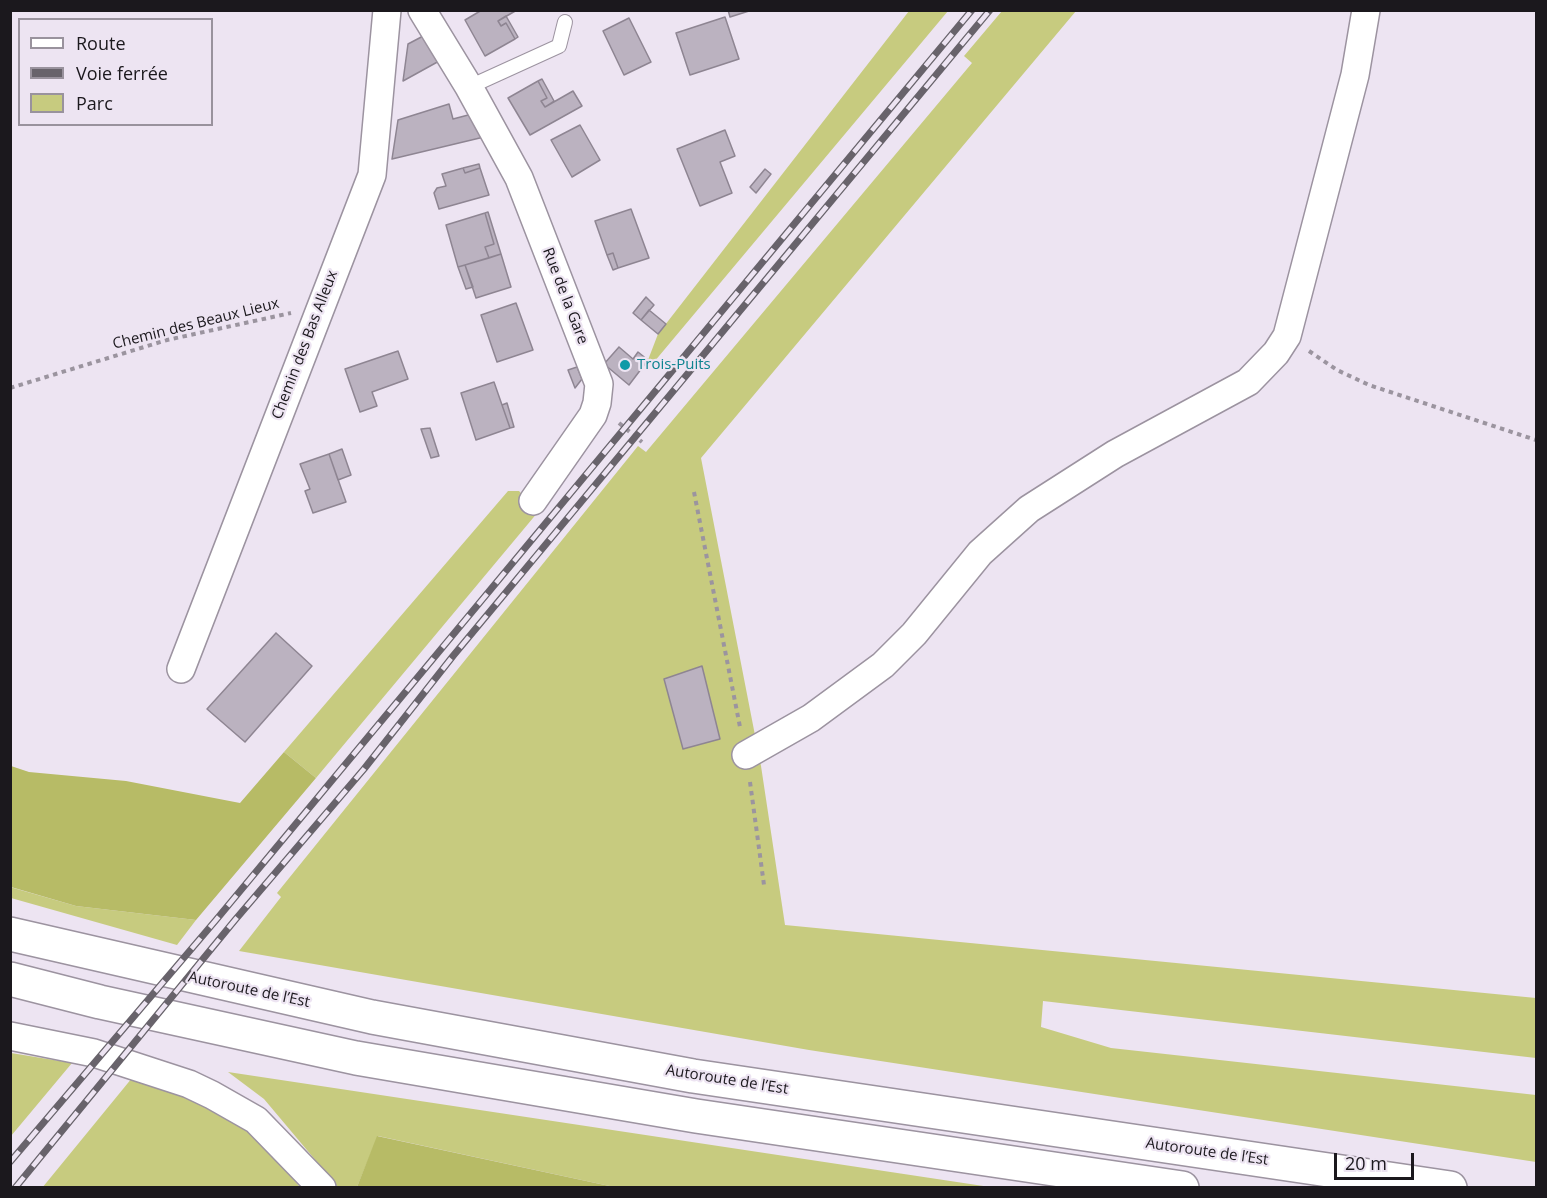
<!DOCTYPE html>
<meta charset="utf-8">
<style>
body{margin:0}
#map{position:relative;width:1547px;height:1198px;overflow:hidden;background:#ede4f2;font-family:"Open Sans",sans-serif}
canvas{display:block}
.frame{position:absolute;inset:0;border:12px solid #1b181d;pointer-events:none}
.legend{position:absolute;left:18px;top:18px;width:195px;height:108px;box-sizing:border-box;background:#ede4f2;border:2px solid #99929d;margin:0;padding:8px 10px;list-style:none;font-size:18px;color:#1b181d}
.legend li{display:flex;align-items:center;gap:12px;height:30px}
.legend b{width:30px;border:2px solid #99929d}
.scale{position:absolute;left:1334px;top:1153px;width:80px;height:27px;box-sizing:border-box;border:3px solid #1b181d;border-top:0;padding-left:8px;font-size:18px;line-height:21px;white-space:nowrap;color:#1b181d;-webkit-text-stroke:4px #ede4f2;paint-order:stroke}
</style>
<div id="map">
<canvas width="1547" height="1198"></canvas>
<div class="frame"></div>
<ul class="legend">
<li><b style="height:8px;background:#fff"></b>Route</li>
<li><b style="height:8px;background:#68636b"></b>Voie ferrée</li>
<li><b style="height:16px;background:#c7cb7f"></b>Parc</li>
</ul>
<div class="scale">20 m</div>
</div>
<script>
const ctx = document.querySelector('canvas').getContext('2d');
ctx.lineJoin = 'round';
function fillPath(path, color) { ctx.fillStyle = color; ctx.fill(path, 'evenodd'); }
const poly = rows => new Path2D(rows.map(r => 'M' + r).join(''));
function strokePath(path, color, width, dash) { ctx.strokeStyle = color; ctx.lineWidth = width; ctx.lineCap = dash ? 'butt' : 'round'; ctx.setLineDash(dash || []); ctx.stroke(path); }
function label(font, color, halo, rows, align = 'center') {
  ctx.font = font + ' "Open Sans",sans-serif'; ctx.lineWidth = 4.5; ctx.setLineDash([]); ctx.textBaseline = 'middle'; ctx.strokeStyle = halo; ctx.fillStyle = color; for (const [text, x, y, turn = 0] of rows) {
    ctx.save(); ctx.translate(x, y); ctx.rotate((+turn || 0) * Math.PI / 180); ctx.textAlign = isNaN(turn) ? turn : align; if (halo) ctx.strokeText(text, 0, 0); ctx.fillText(text, 0, 0); ctx.restore();
  }
}
const green = poly([
 [909,11,948,11,654,362,648,360,658,334],
 [1002,11,1076,11,701,458,761,766,785,925,1536,998,1536,1058,1043,1001,1041,1027,1111,1048,1536,1095,1536,1162,809,1050,239,951,281,897,277,893,638,446,646,452,972,63,964,56],
 [508,491,519,491,538,512,316,778,284,752],
 [10,887,76,906,196,920,177,945,11,898],
 [11,1053,72,1063,11,1136,10,1053],
 [228,1072,990,1187,614,1187,378,1136,357,1187,338,1187,264,1099],
 [132,1078,205,1105,259,1139,300,1187,42,1188]
]);
const forest = poly([
 [284,752,316,778,196,920,76,906,11,887,11,766,29,772,126,781,240,803],
 [377,1136,614,1187,357,1187]
]);
const building = poly([
 [482,10,517,10,498,21,501,26,506,23,515,39,485,56,465,20,482,10],
 [728,10,749,10,749,11,730,17,728,10],
 [506,16,518,37,515,39,506,23,501,26,498,21,506,16],
 [725,17,739,59,690,75,676,33,725,17],
 [629,18,651,62,624,75,603,31,629,18],
 [427,34,441,60,403,81,408,44,427,34],
 [542,79,554,101,545,107,541,101,547,98,538,81,542,79],
 [538,81,547,98,541,101,545,107,573,91,582,106,530,135,508,98,538,81],
 [449,104,453,119,472,114,484,137,392,159,398,120,449,104],
 [580,125,600,160,572,177,551,140,580,125],
 [725,130,735,156,720,162,732,193,700,206,677,149,725,130],
 [479,164,480,168,465,173,463,168,479,164],
 [463,168,465,173,480,168,489,195,439,209,434,193,437,188,446,186,442,174,463,168],
 [765,169,771,174,756,193,750,187,765,169],
 [631,209,649,258,618,268,613,253,607,255,595,221,631,209],
 [488,212,501,254,489,258,485,247,494,244,485,213,488,212],
 [485,213,494,244,485,247,489,258,458,267,446,225,485,213],
 [613,253,618,268,613,270,607,255,613,253],
 [501,254,511,287,476,298,465,265,501,254],
 [465,265,473,287,466,289,458,267,465,265],
 [646,297,654,305,641,320,633,313,646,297],
 [516,303,533,350,497,362,481,315,516,303],
 [649,310,666,324,658,334,641,320,649,310],
 [619,347,633,359,638,352,648,360,629,385,604,364,619,347],
 [398,351,408,379,372,392,377,406,360,412,345,369,398,351],
 [577,367,582,379,575,388,568,370,577,367],
 [494,382,510,428,476,440,461,393,494,382],
 [507,403,514,427,510,428,502,405,507,403],
 [430,428,439,456,431,458,421,429,430,428],
 [342,449,351,475,338,480,329,454,342,449],
 [329,454,346,502,313,513,305,491,310,489,300,464,329,454],
 [276,633,312,666,245,742,207,709,276,633],
 [702,666,720,739,683,749,664,679,702,666]
]);
const path = poly([
 [1309,351,1337,370,1369,385,1536,440],
 [10,388,167,340,291,313],
 [619,423,642,442],
 [694,492,740,727],
 [750,782,764,885]
]);
const service = poly([
 [469,87,559,46,565,22]
]);
const minor = poly([
 [422,10,469,87,519,178,599,384,597,403,593,415,533,501],
 [181,669,372,175,387,10],
 [746,755,811,718,883,665,914,634,980,553,1029,509,1115,454,1248,382,1276,353,1287,336,1355,75,1366,10],
 [10,1036,94,1053,189,1084,212,1095,256,1120,322,1188]
]);
const motorway = poly([
 [10,934,372,1017,693,1076,1450,1188],
 [10,979,100,1002,356,1058,696,1116,1182,1188]
]);
const rail = poly([
 [10,1162,216,920,972,10],
 [15,1188,235,920,364,769,453,656,990,10]
]);
const markers = [
 [625,365,6,"#0f9aa8"]
];
const streetNames = [
 ["Rue de la Gare",565,296,69],
 ["Chemin des Beaux Lieux",196,324,-14],
 ["Chemin des Bas Alleux",305,345,-69],
 ["Autoroute de l’Est",249,990,12],
 ["Autoroute de l’Est",727,1080,9],
 ["Autoroute de l’Est",1207,1152,8]
];
const cultureNames = [
 ["Trois-Puits",637,365]
];
fillPath(green, '#c7cb7f');
fillPath(forest, '#b7bb66');
fillPath(building, '#bbb2c0');
strokePath(building, '#8e8592', 1.5);
strokePath(service, '#9c93a0', 16);
strokePath(minor, '#9c93a0', 30);
strokePath(motorway, '#9c93a0', 36);
strokePath(path, '#9b949f', 4, [4.5, 4.5]);
strokePath(service, '#fff', 14);
strokePath(minor, '#fff', 27);
strokePath(motorway, '#fff', 33);
strokePath(rail, '#68636b', 7);
strokePath(rail, '#ede4f2', 4.5, [14]);
for (const [x, y, r, color] of markers) { const dot = new Path2D(); dot.arc(x, y, r, 0, 2 * Math.PI); ctx.fillStyle = color; ctx.fill(dot); strokePath(dot, '#ede4f2', 2); }
label('15px', '#1b181d', '#ede4f2', streetNames);
label('15px', '#0d838f', '#ede4f2', cultureNames, 'left');
</script>
